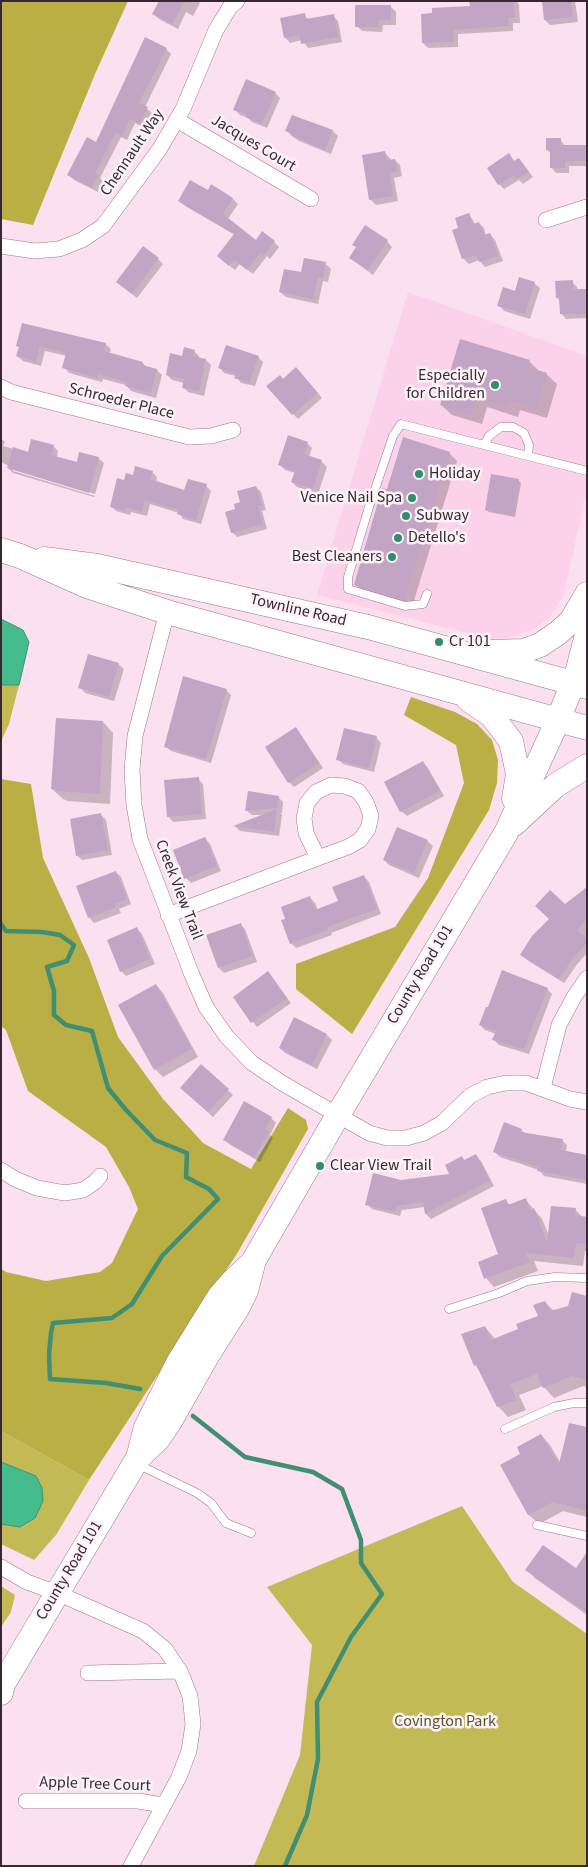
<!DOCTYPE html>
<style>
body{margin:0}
#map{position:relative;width:588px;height:1867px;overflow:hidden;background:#fbe0ef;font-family:"Source Sans 3",sans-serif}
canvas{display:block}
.frame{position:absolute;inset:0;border:2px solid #372730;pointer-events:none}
</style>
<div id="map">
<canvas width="588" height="1867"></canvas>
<div class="frame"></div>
</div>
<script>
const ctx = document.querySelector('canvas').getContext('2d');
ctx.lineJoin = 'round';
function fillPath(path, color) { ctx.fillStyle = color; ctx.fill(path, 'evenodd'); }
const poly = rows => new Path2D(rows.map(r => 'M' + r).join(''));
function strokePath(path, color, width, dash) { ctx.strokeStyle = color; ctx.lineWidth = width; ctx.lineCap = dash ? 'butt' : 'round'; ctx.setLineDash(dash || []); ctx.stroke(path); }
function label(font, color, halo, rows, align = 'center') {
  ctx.font = font + ' "Source Sans 3",sans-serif'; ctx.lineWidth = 5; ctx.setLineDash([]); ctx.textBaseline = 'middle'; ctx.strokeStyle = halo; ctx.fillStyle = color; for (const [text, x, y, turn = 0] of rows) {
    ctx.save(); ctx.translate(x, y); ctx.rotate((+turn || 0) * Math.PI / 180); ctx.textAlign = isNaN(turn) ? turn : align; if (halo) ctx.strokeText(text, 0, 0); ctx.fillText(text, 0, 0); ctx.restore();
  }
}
const built = poly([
 [408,292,587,356,587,495,584,502,564,594,550,617,534,629,503,639,487,638,317,595]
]);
const green = poly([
 [1,685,19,685,9,724,1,741],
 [1,1431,89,1480,56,1535,34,1560,1,1544,1,1524,20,1527,35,1518,36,1476,1,1462],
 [462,1506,513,1582,587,1634,587,1866,254,1866,300,1755,312,1645,267,1587],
 [1,1586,15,1595,11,1612,1,1627]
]);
const forest = poly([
 [1,1,128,1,95,74,33,225,1,219],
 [411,697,455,712,477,724,492,740,498,760,497,783,489,810,352,1034,296,989,296,964,395,927,428,878,464,783,456,745,404,715],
 [1,779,31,784,43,858,89,958,118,1037,163,1099,203,1143,251,1169,288,1108,306,1120,308,1129,238,1252,89,1480,1,1431,1,1269,6,1272,46,1281,100,1272,112,1263,138,1209,129,1187,106,1147,28,1091,6,1030,1,1026]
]);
const water = poly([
 [1,619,23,630,29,642,19,685,1,685,1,619],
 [1,1462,36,1476,42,1488,43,1501,35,1518,20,1527,1,1524,1,1462]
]);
const shadow = poly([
 [160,1,198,1,200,3,193,16,186,12,178,29,159,19,154,14],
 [479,1,516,1,519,4,520,23,513,23,513,31,458,34,458,47,428,48,423,43],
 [543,1,575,1,578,22,550,25,545,20],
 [390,6,396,12,396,25,383,25,382,32,362,31,357,26],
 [304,15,309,20,333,16,338,21,342,42,308,48,302,40,290,43,285,37],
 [166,49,171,54,145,107,152,113,145,128,135,123,127,140,121,137,100,178,103,181,98,192,74,180,69,175,96,143],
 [275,93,280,98,267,128,252,122,247,117,240,115,235,110],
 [293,117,333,131,338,136,331,154,299,141,292,136,287,131],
 [560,139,565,146,587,146,587,166,569,166,569,173,556,173,551,167,552,154,547,150],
 [385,153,390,158,390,161,395,160,400,165,402,176,394,178,398,201,376,205,370,199],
 [509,155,515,162,519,159,533,177,523,184,519,180,504,189,499,184],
 [208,192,233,199,238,204,228,219,256,241,274,242,279,247,270,259,267,256,253,274,240,264,235,270,224,261,235,235,185,206,179,201],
 [469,214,475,224,479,223,484,228,486,236,490,234,495,240,503,261,485,267,479,260,469,264,463,258,460,229],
 [387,241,392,247,373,275,350,258,357,248,354,245],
 [158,259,163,264,137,298,117,282],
 [326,264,331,269,328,282,323,281,318,304,286,297,280,292,301,274],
 [572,282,577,287,577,291,587,291,587,318,566,319,561,313,561,302,557,298],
 [534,283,540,288,530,319,504,311,499,305,516,292],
 [105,344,111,349,109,354,143,363,147,368,157,370,162,375,156,398,131,391,126,385,103,379,102,382,69,373,64,367,67,356,45,351,41,366,23,361,17,356,20,348,18,346],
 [194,351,199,356,199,359,206,360,211,365,204,396,188,392,183,387,184,383,172,380,167,375,183,357],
 [258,357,263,362,255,386,241,383,236,376,224,373,219,367],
 [529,361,540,372,546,374,557,384,547,418,520,410,518,417,487,407,482,424,452,415,441,405],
 [301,374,322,398,298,419,293,414,283,380],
 [1,439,5,442,3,446,29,453,53,446,58,451,57,457,77,463,98,458,104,463,95,494,13,469,13,471,95,496,94,497,13,473,8,468,9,466,1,462],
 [307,443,312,448,309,457,322,462,327,467,318,494,297,487,292,482,295,473,285,470,280,465],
 [449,453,457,461,412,607,363,592,355,584,388,491],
 [152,472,157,477,156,482,185,491,206,486,211,491,201,524,183,519,179,513,150,504,147,516,131,512,130,515,116,511,111,506,125,481,133,476],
 [518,480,521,483,515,517,489,512,486,510],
 [256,487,261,492,266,510,262,511,267,529,237,537,232,532,237,510],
 [118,664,124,669,114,701,85,693,80,687],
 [226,690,231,695,211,763,171,751,165,746],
 [103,722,113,733,110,804,68,801,63,799,52,789],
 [300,734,323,768,294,787,289,782],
 [376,737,381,743,374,772,343,764,338,759],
 [423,763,428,768,444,796,407,816,401,811],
 [198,779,203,784,206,819,173,822,168,816],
 [278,797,283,802,282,813,280,813,282,815,279,836,240,831,235,826,264,815,252,815,246,810],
 [101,815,106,820,112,855,82,860,77,855],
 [205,838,210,844,221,871,191,883,186,878],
 [427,841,433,846,419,878,389,865,384,860],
 [116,872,121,877,131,904,119,909,121,913,94,923,89,917],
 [364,877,369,882,381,914,331,933,332,935,296,948,291,943,310,898,315,903,318,910,339,902],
 [587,889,587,953,578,963,564,983,527,960,522,955,551,919,564,906],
 [240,924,245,929,257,962,224,973,219,968,208,936],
 [137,929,142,934,155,964,126,976,121,971],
 [268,973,291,1003,257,1027,234,997],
 [156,985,163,993,198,1057,163,1077,155,1069,120,1006],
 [547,989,552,994,529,1054,499,1045,494,1040,496,1034,485,1030,480,1025],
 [295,1019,327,1035,332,1040,317,1069,285,1053,280,1048],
 [201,1066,233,1095,213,1117,187,1093],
 [271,1118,276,1123,270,1135,273,1138,260,1162,229,1144,224,1139],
 [521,1130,526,1134,562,1140,567,1145,566,1152,587,1156,587,1184,544,1176,539,1170,500,1157,495,1152],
 [476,1156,481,1161,494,1186,431,1219,426,1214,425,1207,402,1210,400,1216,372,1209,367,1204,401,1181,451,1175,462,1157,465,1161],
 [525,1199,542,1219,549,1236,575,1209,583,1218,587,1218,587,1251,585,1251,583,1266,534,1261,538,1271,494,1287,486,1278,500,1255,506,1201,510,1205],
 [587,1297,587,1387,583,1386,554,1398,543,1386,519,1395,526,1410,508,1417,498,1406,480,1369,475,1365,485,1327,496,1340,520,1330,540,1317,545,1302,554,1311,569,1306],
 [587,1429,587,1517,563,1511,539,1524,529,1515,501,1466,522,1454,541,1435,550,1445,560,1462],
 [587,1554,587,1615,536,1579,527,1570,576,1570]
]);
const stream = poly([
 [1,924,6,931,42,932,60,935,74,945,67,961,47,967,54,991,54,1015,66,1025,92,1031,108,1088,126,1110,155,1140,187,1153,186,1177,209,1189,218,1199,162,1256,132,1304,112,1318,53,1323,51,1333,49,1354,50,1379,106,1383,140,1389],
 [193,1416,245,1457,313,1472,342,1489,361,1540,361,1563,382,1594,351,1637,317,1702,318,1759,307,1815,285,1866]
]);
const building = poly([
 [159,1,185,1,172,24,152,14],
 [469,1,514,1,515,18,508,18,509,26,453,30,454,42,422,43,421,14,432,13,432,8,470,6],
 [542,1,571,1,573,17,544,20],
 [355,5,391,5,391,20,378,20,378,27,355,27],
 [305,13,306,19,334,14,338,37,301,44,300,35,284,38,280,18],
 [145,37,167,48,139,103,148,107,140,123,130,119,122,136,116,133,95,173,99,175,92,188,67,175,87,137,96,142],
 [246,79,276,92,262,124,245,117,246,114,233,110],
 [292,115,333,130,325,150,292,136,293,134,285,131],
 [546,138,561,138,561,145,587,145,587,161,565,161,565,168,550,168,550,150,546,150],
 [385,151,387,160,395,159,397,171,390,173,393,196,369,200,362,155],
 [509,153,514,161,519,158,529,172,517,179,514,175,498,185,487,168],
 [190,180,208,190,211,184,233,198,223,214,256,240,262,231,275,241,264,255,261,252,247,270,234,260,229,266,217,256,234,234,178,201],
 [469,213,473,224,479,222,484,235,490,233,498,256,479,262,476,255,462,259,452,230,458,228,455,218],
 [365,225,388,240,368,270,349,258,356,247,352,245],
 [143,246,159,258,132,294,116,282],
 [304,258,326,262,323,278,318,277,313,299,279,292,284,269,301,272],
 [519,277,535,282,525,314,497,306,503,287,515,291],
 [573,280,573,289,587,289,587,314,560,314,559,298,556,298,555,281],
 [22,323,106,343,104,351,143,362,142,365,157,369,151,393,125,386,126,382,98,374,97,378,62,368,66,353,40,346,36,362,16,356,19,347,16,346],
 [460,339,530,360,528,367,547,373,536,408,509,400,507,407,477,398,471,415,440,405],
 [226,345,259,356,249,383,234,378,236,374,218,368],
 [184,347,195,350,193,356,206,359,199,391,182,388,184,379,166,375,170,353,182,356],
 [296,367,318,393,292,415,266,386,280,375,283,379],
 [288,435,308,442,304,454,322,460,313,489,291,482,295,471,278,465],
 [403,437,450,452,404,600,354,585,382,488,387,489],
 [31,439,54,445,51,455,77,462,79,452,99,457,89,493,7,468,13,447,28,452],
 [135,466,153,471,150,479,184,490,188,479,207,484,196,520,177,514,178,510,145,500,142,512,126,507,125,511,110,507,117,478,124,480,126,473,133,475],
 [491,474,519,479,513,515,485,510],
 [256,486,262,505,258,506,263,524,231,533,225,512,235,509,234,504,240,502,237,491],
 [88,654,119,663,109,697,78,688],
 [183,676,227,689,206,759,164,747],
 [56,718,103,721,100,794,56,791,56,789,51,789],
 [296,727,319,763,288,783,265,747],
 [344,728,377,736,369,768,336,760],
 [423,761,440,791,400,812,384,782],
 [199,777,202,814,167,817,164,780],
 [248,791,279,796,277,808,245,811],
 [277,809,274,832,233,826],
 [101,813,108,850,76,856,70,819],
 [397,827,428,840,414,873,383,860],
 [205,837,217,866,184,879,173,850],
 [116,871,127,899,115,904,116,907,88,918,76,886],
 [364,875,377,909,327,927,328,930,290,944,281,920,285,919,281,907,310,896,315,910,338,901,332,887],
 [587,887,587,919,577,930,587,939,587,943,573,958,559,979,520,955,532,936,549,919,535,906,550,890,565,904],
 [241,923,252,956,218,968,206,935],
 [137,927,150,959,120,972,107,940],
 [502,970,548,988,524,1049,492,1040,496,1031,479,1025,486,1007,488,1007],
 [268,971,287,998,251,1023,233,997],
 [156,984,192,1049,154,1070,118,1005],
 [294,1017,327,1034,312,1065,279,1048],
 [201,1064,229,1089,208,1112,180,1088],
 [244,1101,272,1117,265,1130,269,1132,254,1157,223,1140],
 [504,1122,522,1129,521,1132,563,1139,561,1150,587,1155,587,1180,537,1171,538,1167,493,1152],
 [476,1154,490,1181,425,1214,423,1202,397,1206,395,1212,365,1205,373,1173,401,1180,449,1174,445,1165,462,1156,464,1160],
 [526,1198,530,1210,534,1208,547,1243,551,1206,576,1208,575,1215,587,1217,587,1244,576,1243,574,1258,526,1253,530,1262,484,1279,478,1262,498,1254,481,1208,506,1199,508,1205],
 [572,1292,587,1296,587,1380,572,1376,543,1388,537,1374,510,1384,517,1400,497,1407,476,1365,474,1366,461,1334,485,1326,491,1340,518,1329,516,1324,538,1316,533,1305,545,1301,550,1311,568,1306],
 [569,1423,587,1427,587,1511,553,1502,528,1515,500,1465,520,1454,517,1447,541,1434,559,1464],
 [543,1545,576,1568,587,1552,587,1613,525,1570]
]);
const lane = poly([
 [484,445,489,436,501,427,513,427,524,433,529,445,528,456],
 [427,594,423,604,405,606,348,589,348,577,369,507,393,436,401,424,587,471],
 [449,1309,499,1293,527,1281,555,1277,587,1278],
 [505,1429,554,1407,574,1403,587,1403],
 [137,1464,197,1493,211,1503,226,1523,251,1533],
 [537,1525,587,1536]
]);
const street = poly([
 [177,120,311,199],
 [546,220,587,207],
 [1,246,34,251,59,249,82,240,103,226,159,150,183,109,216,30,230,7,237,1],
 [1,387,11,392,189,437,211,436,233,430],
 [167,612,135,736,132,770,134,805,140,839,192,975,206,1007,227,1037,252,1063,282,1083,369,1133,387,1138,406,1138,424,1133,442,1123,470,1096,487,1087,506,1083,526,1083,570,1099,587,1102],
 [331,785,345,786,358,791,366,802,371,816,368,829,360,840,348,847,318,858,306,833,304,818,307,803,316,792,331,785],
 [168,915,318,858],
 [543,1088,559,1025,574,997,587,978],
 [1,1170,15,1179,37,1188,65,1193,83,1190,95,1182,100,1176],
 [1,1567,27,1582,57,1593,143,1631,165,1649,180,1671,190,1696,193,1724,189,1751,179,1777,131,1866],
 [88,1673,180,1671],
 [26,1801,138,1801,163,1805]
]);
const secondary = poly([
 [573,683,587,628]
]);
const primary = poly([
 [1,550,20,556,87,586,167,612,587,728],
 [44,559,97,566,368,627,587,687],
 [489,652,524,651,540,645,558,633,571,621,587,594],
 [469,700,491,715,511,741,518,774,514,799],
 [514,824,555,786,587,766],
 [138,1458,146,1427,178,1363,219,1297,233,1281,253,1262],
 [1,1693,3,1684,138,1458,158,1439,169,1423,207,1356,238,1307,246,1291,254,1260,338,1115,506,833,558,720,573,683]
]);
const markers = [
 [495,385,5,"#2c8f6a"],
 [419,474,5,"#2c8f6a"],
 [412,498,5,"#2c8f6a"],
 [406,516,5,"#2c8f6a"],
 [398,538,5,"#2c8f6a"],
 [392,557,5,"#2c8f6a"],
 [439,642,5,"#2c8f6a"],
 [320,1166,5,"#2c8f6a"]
];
const streetNames = [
 ["Jacques Court",253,144,31],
 ["Chennault Way",133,153,-56],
 ["Schroeder Place",121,402,14],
 ["Townline Road",298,611,13],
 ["Creek View Trail",178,890,69],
 ["County Road 101",421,975,-59],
 ["County Road 101",70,1571,-59],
 ["Apple Tree Court",95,1785,2]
];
const poiNames = [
 ["Especially",485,376,"right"],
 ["for Children",485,394,"right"],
 ["Holiday",429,474],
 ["Venice Nail Spa",402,498,"right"],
 ["Subway",416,516],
 ["Detello's",408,538],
 ["Best Cleaners",382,557,"right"],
 ["Cr 101",449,642],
 ["Clear View Trail",330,1166]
];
const parkNames = [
 ["Covington Park",445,1722]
];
fillPath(built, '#fbd2e9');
fillPath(green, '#c4ba55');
fillPath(forest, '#b9af44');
fillPath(water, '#44bc8e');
strokePath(water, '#408f72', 1);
fillPath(shadow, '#0003');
strokePath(stream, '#408f72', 4.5);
fillPath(building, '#c2a4c4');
strokePath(lane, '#9c768b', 9);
strokePath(street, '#9c768b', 16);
strokePath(secondary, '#9c768b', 22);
strokePath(primary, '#9c768b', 25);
strokePath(lane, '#fff', 8);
strokePath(street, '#fff', 15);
strokePath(secondary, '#fff', 21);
strokePath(primary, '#fff', 24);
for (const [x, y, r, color] of markers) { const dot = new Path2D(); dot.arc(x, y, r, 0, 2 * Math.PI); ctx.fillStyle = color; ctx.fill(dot); strokePath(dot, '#fcf3f8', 2); }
label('16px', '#372730', '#fcf3f8', streetNames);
label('16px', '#372730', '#fcf3f8', poiNames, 'left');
label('16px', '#585428', '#fcf3f8', parkNames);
</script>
